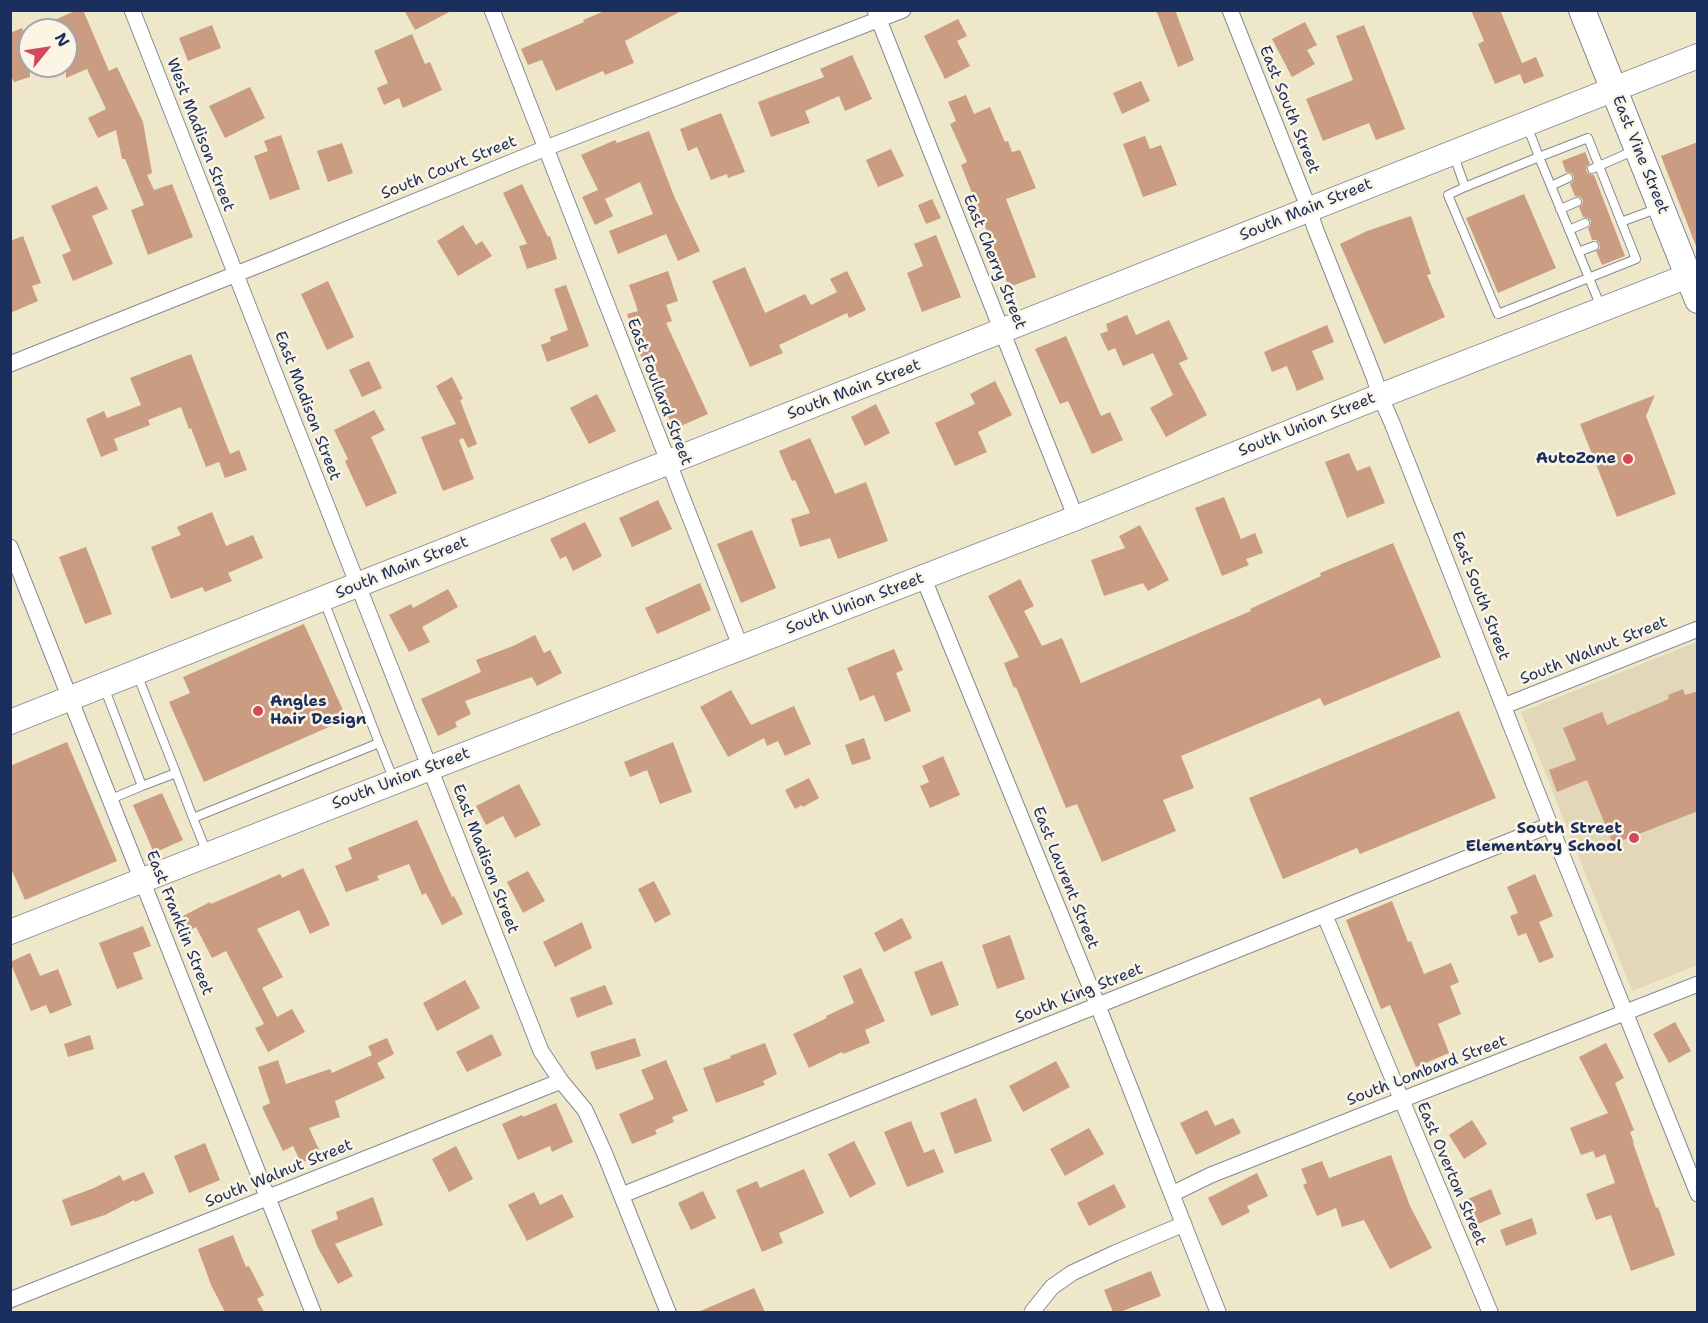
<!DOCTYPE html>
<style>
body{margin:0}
#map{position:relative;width:1708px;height:1323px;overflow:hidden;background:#eee7c9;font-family:"Shantell Sans",sans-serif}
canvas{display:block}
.frame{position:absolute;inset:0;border:12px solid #1b2f5e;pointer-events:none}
.north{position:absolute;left:18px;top:18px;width:60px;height:60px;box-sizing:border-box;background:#fcf5e5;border:2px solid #a2a6af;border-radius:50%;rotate:60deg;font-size:16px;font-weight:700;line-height:24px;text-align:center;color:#1b2f5e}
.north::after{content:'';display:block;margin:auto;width:21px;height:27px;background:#d1495b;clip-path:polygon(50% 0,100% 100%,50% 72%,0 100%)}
</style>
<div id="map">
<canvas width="1708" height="1323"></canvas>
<div class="frame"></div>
<div class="north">N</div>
</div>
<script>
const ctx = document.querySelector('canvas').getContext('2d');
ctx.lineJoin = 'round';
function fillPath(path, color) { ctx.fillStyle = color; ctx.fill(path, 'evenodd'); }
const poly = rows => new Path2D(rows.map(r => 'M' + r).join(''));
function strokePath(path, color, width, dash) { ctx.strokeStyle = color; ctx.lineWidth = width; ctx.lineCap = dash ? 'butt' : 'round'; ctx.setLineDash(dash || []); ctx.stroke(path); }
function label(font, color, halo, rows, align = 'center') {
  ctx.font = font + ' "Shantell Sans",sans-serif'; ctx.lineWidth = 5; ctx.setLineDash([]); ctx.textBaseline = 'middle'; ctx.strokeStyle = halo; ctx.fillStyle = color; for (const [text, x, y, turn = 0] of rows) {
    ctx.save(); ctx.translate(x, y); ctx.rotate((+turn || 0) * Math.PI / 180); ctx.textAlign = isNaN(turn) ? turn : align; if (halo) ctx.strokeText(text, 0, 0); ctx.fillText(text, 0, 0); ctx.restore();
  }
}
const built = poly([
 [1697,642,1697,965,1632,991,1521,712]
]);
const building = poly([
 [77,10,83,10,109,71,117,67,143,122,152,173,147,175,154,190,172,184,193,237,148,255,131,210,144,205,125,159,122,159,116,130,98,138,88,118,106,109,87,69,66,78,66,30,32,30],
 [404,10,453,10,415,30],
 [607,10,683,10,625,41,634,63,605,75,603,71,556,91,542,60,528,65,521,49,584,22,583,20],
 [1156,10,1175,10,1194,60,1178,67],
 [1471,10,1500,10,1522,63,1536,57,1544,76,1524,84,1520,74,1495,84,1478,44,1484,41],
 [958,19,967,36,957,41,970,66,945,79,924,36],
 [1305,22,1317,45,1307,50,1315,64,1292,77,1272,39],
 [212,25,221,48,188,61,179,38],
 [1364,25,1405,129,1376,140,1369,123,1323,141,1306,99,1353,80,1336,36],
 [22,28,30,51,30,77,14,82,10,74,10,33],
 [412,34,425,64,430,62,442,90,403,108,399,98,384,105,377,88,388,83,374,51],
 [852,55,872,99,845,111,839,96,805,111,810,123,771,137,758,102,824,77,820,69],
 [1141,81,1150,101,1122,114,1113,93],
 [250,87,265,118,225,138,209,106],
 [966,95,974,114,990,107,1005,142,1008,141,1012,152,1020,150,1036,188,1006,199,1036,277,1009,287,961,165,967,162,950,124,956,121,948,102],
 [721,113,745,172,728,178,727,174,711,180,697,147,688,151,680,129],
 [649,131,674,196,700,251,678,261,666,234,618,254,609,231,653,214,640,182,605,199,613,216,595,225,582,197,598,190,581,155,615,140,617,143],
 [281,135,300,189,270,200,254,156,268,151,264,141],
 [1145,136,1150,149,1161,145,1177,185,1143,197,1123,144],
 [1698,142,1698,246,1696,246,1661,156],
 [342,143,353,173,328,182,317,151],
 [891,149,904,176,878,187,866,160],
 [1585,152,1590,164,1587,166,1586,171,1589,174,1594,175,1625,256,1602,265,1596,251,1600,248,1599,243,1596,240,1592,240,1588,228,1590,226,1591,221,1588,218,1583,217,1579,207,1582,205,1583,200,1580,197,1575,196,1570,184,1573,181,1574,176,1571,173,1566,172,1562,161],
 [522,184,548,237,550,236,557,259,527,269,519,246,527,244,503,193],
 [97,186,108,209,92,216,113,264,73,281,62,255,71,251,51,206],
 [1524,194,1556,268,1498,293,1466,218],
 [932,199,941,218,926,224,918,205],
 [1411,216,1431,274,1427,275,1445,317,1384,344,1340,244,1367,231],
 [463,225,476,245,482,241,492,256,458,276,437,241],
 [936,235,961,297,922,312,907,273,923,266,914,244],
 [23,236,41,283,32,286,38,301,10,313,10,241],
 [745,267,765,313,805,294,811,305,837,292,830,279,847,271,866,310,849,318,847,313,779,345,783,353,750,367,712,281],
 [668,271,678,301,666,305,672,321,666,323,708,414,674,429,639,352,640,352,627,314,638,311,629,285],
 [328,281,354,337,327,350,301,294],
 [566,285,589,346,547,362,541,345,551,341,550,337,568,330,554,289],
 [1127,315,1136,335,1169,320,1188,359,1179,363,1207,415,1166,437,1150,408,1173,395,1153,353,1123,366,1115,348,1108,351,1100,334,1108,331,1106,324],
 [1327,325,1334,342,1312,351,1324,379,1297,391,1287,366,1272,372,1264,352],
 [1066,336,1101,416,1110,412,1123,440,1092,454,1068,401,1060,404,1035,349],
 [191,354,230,454,239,450,247,470,225,478,219,462,206,467,191,428,189,429,181,407,148,420,150,425,114,439,118,450,101,457,86,419,104,411,107,418,141,405,130,378],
 [369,361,382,388,362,397,349,370],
 [452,377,463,399,460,400,477,444,468,448,463,438,459,440,474,479,443,491,421,437,456,424,436,386],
 [995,381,1012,415,978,432,987,452,955,466,935,423,975,404,970,394],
 [597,394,616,431,589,444,570,408],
 [1655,395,1646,416,1676,494,1617,517,1580,424],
 [876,404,890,433,865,446,851,417],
 [374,410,385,430,371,437,397,493,366,507,345,461,348,459,334,430],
 [810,438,835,494,866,482,888,541,838,559,830,538,800,547,791,519,810,513,795,480,792,481,779,451],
 [1349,453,1357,471,1370,466,1385,503,1347,518,1325,462],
 [1224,497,1241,539,1255,533,1263,553,1246,559,1249,565,1222,576,1195,508],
 [658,500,672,529,632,547,619,518],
 [212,512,226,546,253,535,263,558,228,573,232,581,205,592,202,587,171,599,151,547,181,535,177,527],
 [585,522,602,556,573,571,566,556,560,559,550,539],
 [1140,525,1169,580,1148,591,1143,583,1104,596,1091,560,1125,548,1119,536],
 [752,530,776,588,741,603,717,544],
 [1393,543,1441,657,1324,706,1320,698,1181,756,1194,788,1163,800,1176,831,1102,862,1077,804,1066,808,1016,687,1014,688,1004,663,1019,657,988,596,1020,579,1034,606,1024,611,1042,646,1062,638,1081,683,1251,611,1250,609,1321,576,1320,573],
 [86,547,112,614,85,624,59,557],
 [700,583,711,610,657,634,645,608],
 [448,589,458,607,422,627,430,642,409,652,389,615,411,604,413,608],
 [304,624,347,719,204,782,169,702,190,693,183,677],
 [535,635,544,653,550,650,562,673,537,686,532,677,465,701,471,714,455,722,457,727,438,736,421,699,481,672,476,660,513,646],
 [894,649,903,670,896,673,911,711,885,722,874,695,860,701,847,668],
 [1683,689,1685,695,1698,691,1698,811,1613,844,1587,780,1557,792,1549,770,1576,760,1563,728,1602,712,1607,725,1669,699,1668,695],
 [731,690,751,725,794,706,811,744,785,756,778,741,767,746,764,738,728,757,700,707],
 [1459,711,1496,798,1360,854,1357,848,1283,879,1249,798],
 [864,738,871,759,852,765,845,745],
 [67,742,117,861,25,900,10,866,10,766],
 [673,742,692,792,660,804,647,770,630,777,624,762],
 [943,756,960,795,930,808,920,786,929,782,922,766],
 [809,778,819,798,803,807,802,805,795,809,785,790],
 [519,784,541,825,515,838,503,816,486,825,476,806],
 [162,793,183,840,154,853,133,805],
 [417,820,452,897,454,896,463,914,442,925,426,893,422,895,409,864,377,876,379,880,346,892,335,866,352,859,348,848],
 [303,868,330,925,310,934,299,910,257,929,283,977,262,988,277,1017,292,1009,305,1032,268,1052,255,1028,264,1024,226,951,212,958,196,927,190,930,183,916,210,902,211,904,280,874,282,878],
 [528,871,545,901,523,913,507,882],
 [1535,874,1553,916,1539,922,1554,957,1539,963,1526,933,1518,936,1510,916,1518,913,1507,887],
 [654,881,671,914,655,923,638,889],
 [1392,901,1408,942,1411,941,1424,974,1451,963,1459,982,1450,986,1461,1014,1438,1024,1449,1053,1416,1067,1390,1005,1381,1009,1346,920],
 [902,918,912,938,884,952,874,933],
 [582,922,592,948,555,967,543,942],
 [143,926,151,946,133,953,143,979,117,989,99,943],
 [1010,935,1025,979,997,989,982,945],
 [30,953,40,976,58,969,72,1005,50,1014,46,1005,31,1011,10,962],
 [942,961,959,1005,931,1016,914,972],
 [861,968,885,1021,865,1030,870,1043,843,1054,842,1052,809,1068,793,1034,827,1018,826,1016,854,1003,843,976],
 [465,980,480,1008,437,1031,423,1003],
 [605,985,613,1004,577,1018,570,998],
 [1675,1022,1691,1051,1669,1063,1653,1034],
 [492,1034,502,1055,467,1072,456,1052],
 [90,1035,94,1049,68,1057,64,1044],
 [387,1038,394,1054,377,1063,385,1078,335,1101,340,1117,309,1128,321,1154,301,1163,293,1146,283,1151,262,1107,270,1103,258,1067,278,1060,286,1084,330,1069,332,1073,372,1055,368,1046],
 [635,1038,641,1056,596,1070,590,1052],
 [765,1043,777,1074,763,1081,765,1085,716,1103,703,1068,731,1058,730,1056],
 [1606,1043,1624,1078,1615,1083,1634,1130,1630,1132,1634,1143,1633,1143,1656,1208,1658,1207,1675,1255,1631,1271,1611,1215,1596,1220,1586,1194,1615,1183,1605,1154,1596,1158,1593,1151,1581,1155,1570,1128,1608,1113,1579,1057],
 [666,1060,688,1111,672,1117,674,1122,655,1130,657,1134,632,1144,619,1114,654,1099,641,1070],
 [1056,1061,1070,1087,1023,1112,1009,1086],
 [976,1098,992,1141,955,1154,940,1113],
 [556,1103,573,1142,552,1152,550,1146,518,1160,502,1124,522,1115,523,1117],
 [1207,1110,1215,1126,1233,1118,1241,1133,1196,1155,1180,1123],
 [1472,1120,1487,1144,1464,1159,1449,1135],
 [911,1121,924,1153,934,1149,944,1172,907,1187,884,1132],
 [1089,1128,1104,1154,1065,1176,1050,1149],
 [854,1141,876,1184,850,1198,828,1154],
 [205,1143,220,1180,189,1193,174,1156],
 [456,1146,473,1179,449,1192,432,1159],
 [1391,1155,1410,1206,1432,1248,1390,1269,1364,1220,1342,1227,1336,1208,1317,1216,1303,1185,1307,1183,1301,1169,1322,1161,1329,1178],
 [804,1169,824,1213,779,1233,783,1243,762,1252,736,1190,757,1181,760,1188],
 [144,1172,154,1193,135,1202,134,1200,105,1215,71,1226,62,1200,94,1188,120,1175,123,1181],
 [1257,1173,1268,1196,1247,1206,1250,1212,1222,1226,1208,1198],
 [1114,1184,1126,1207,1089,1226,1077,1203],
 [1491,1189,1501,1214,1478,1224,1468,1199],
 [703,1191,716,1218,691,1230,678,1203],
 [534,1192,540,1205,562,1194,574,1217,527,1241,508,1205],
 [373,1197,383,1225,335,1244,353,1276,338,1284,318,1248,311,1230,338,1219,336,1212],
 [1532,1218,1537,1234,1506,1246,1500,1230],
 [233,1235,246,1267,249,1266,264,1295,257,1299,264,1312,225,1312,211,1285,198,1249],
 [1151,1271,1161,1296,1120,1312,1113,1312,1104,1290],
 [754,1288,765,1312,698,1312]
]);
const service = poly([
 [1454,156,1465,187,1539,157,1528,128],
 [1551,186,1568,178],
 [1465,187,1448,195,1498,314,1636,259,1599,166,1592,169],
 [1560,209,1577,202],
 [1621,222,1656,209],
 [1569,230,1585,223],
 [1578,252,1594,246],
 [1601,307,1539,157,1588,138,1599,166,1633,151],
 [104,687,142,786,176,773,137,674],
 [379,743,393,778],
 [176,773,193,818,379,743,324,601],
 [111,799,142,786],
 [193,818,207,853]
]);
const minor = poly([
 [132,10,541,1051,561,1081,585,1110,604,1152,668,1312],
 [492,10,741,648],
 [875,10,1076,518],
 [1230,10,1309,209,1315,228,1374,377,1380,396,1392,423,1550,825,1698,1194],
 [10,364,274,259,546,148,903,10],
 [10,547,313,1312],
 [923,577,1098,1006,1218,1312],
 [1504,706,1698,629],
 [1325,916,1490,1312],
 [1172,1194,1211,1175,1401,1100,1698,984],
 [622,1195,1550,825],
 [10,1300,561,1081],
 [1032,1312,1052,1287,1072,1273,1115,1253,1184,1224]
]);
const primary = poly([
 [10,722,1698,56],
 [10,932,430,768,1076,518,1380,396,1698,272]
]);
const trunk = poly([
 [1582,10,1698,300]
]);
const markers = [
 [1628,459,6,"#d1495b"],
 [258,711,6,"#d1495b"],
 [1634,838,6,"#d1495b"]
];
const streetNames = [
 ["East South Street",1289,110,68],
 ["West Madison Street",200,135,69],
 ["East Vine Street",1640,155,68],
 ["South Court Street",449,168,-22],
 ["South Main Street",1306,210,-22],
 ["East Cherry Street",994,262,68],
 ["South Main Street",854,390,-21],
 ["East Foullard Street",659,392,69],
 ["East Madison Street",307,406,69],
 ["South Union Street",1307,425,-22],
 ["South Main Street",402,568,-22],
 ["East South Street",1480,596,69],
 ["South Union Street",855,604,-21],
 ["South Walnut Street",1594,651,-22],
 ["South Union Street",401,779,-21],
 ["East Madison Street",485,859,69],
 ["East Laurent Street",1065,878,68],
 ["East Franklin Street",179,923,68],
 ["South King Street",1079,994,-22],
 ["South Lombard Street",1427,1071,-21],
 ["South Walnut Street",279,1174,-22],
 ["East Overton Street",1451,1174,67]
];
const poiNames = [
 ["AutoZone",1616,459],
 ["Angles",270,702,"left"],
 ["Hair Design",270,720,"left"],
 ["South Street",1622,829],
 ["Elementary School",1622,847]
];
fillPath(built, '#e2d7b8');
fillPath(building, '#ca9d82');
strokePath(service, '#848b94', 10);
strokePath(minor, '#848b94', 17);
strokePath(primary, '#848b94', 26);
strokePath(trunk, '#848b94', 28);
strokePath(service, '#fff', 8);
strokePath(minor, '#fff', 15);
strokePath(primary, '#fff', 24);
strokePath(trunk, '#fff', 26);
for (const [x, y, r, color] of markers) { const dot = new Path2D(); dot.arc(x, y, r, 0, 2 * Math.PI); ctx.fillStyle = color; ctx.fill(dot); strokePath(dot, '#fcf5e5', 2); }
label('16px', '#1b2f5e', '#fcf5e5', streetNames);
label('bold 16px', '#1b2f5e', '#fcf5e5', poiNames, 'right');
</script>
